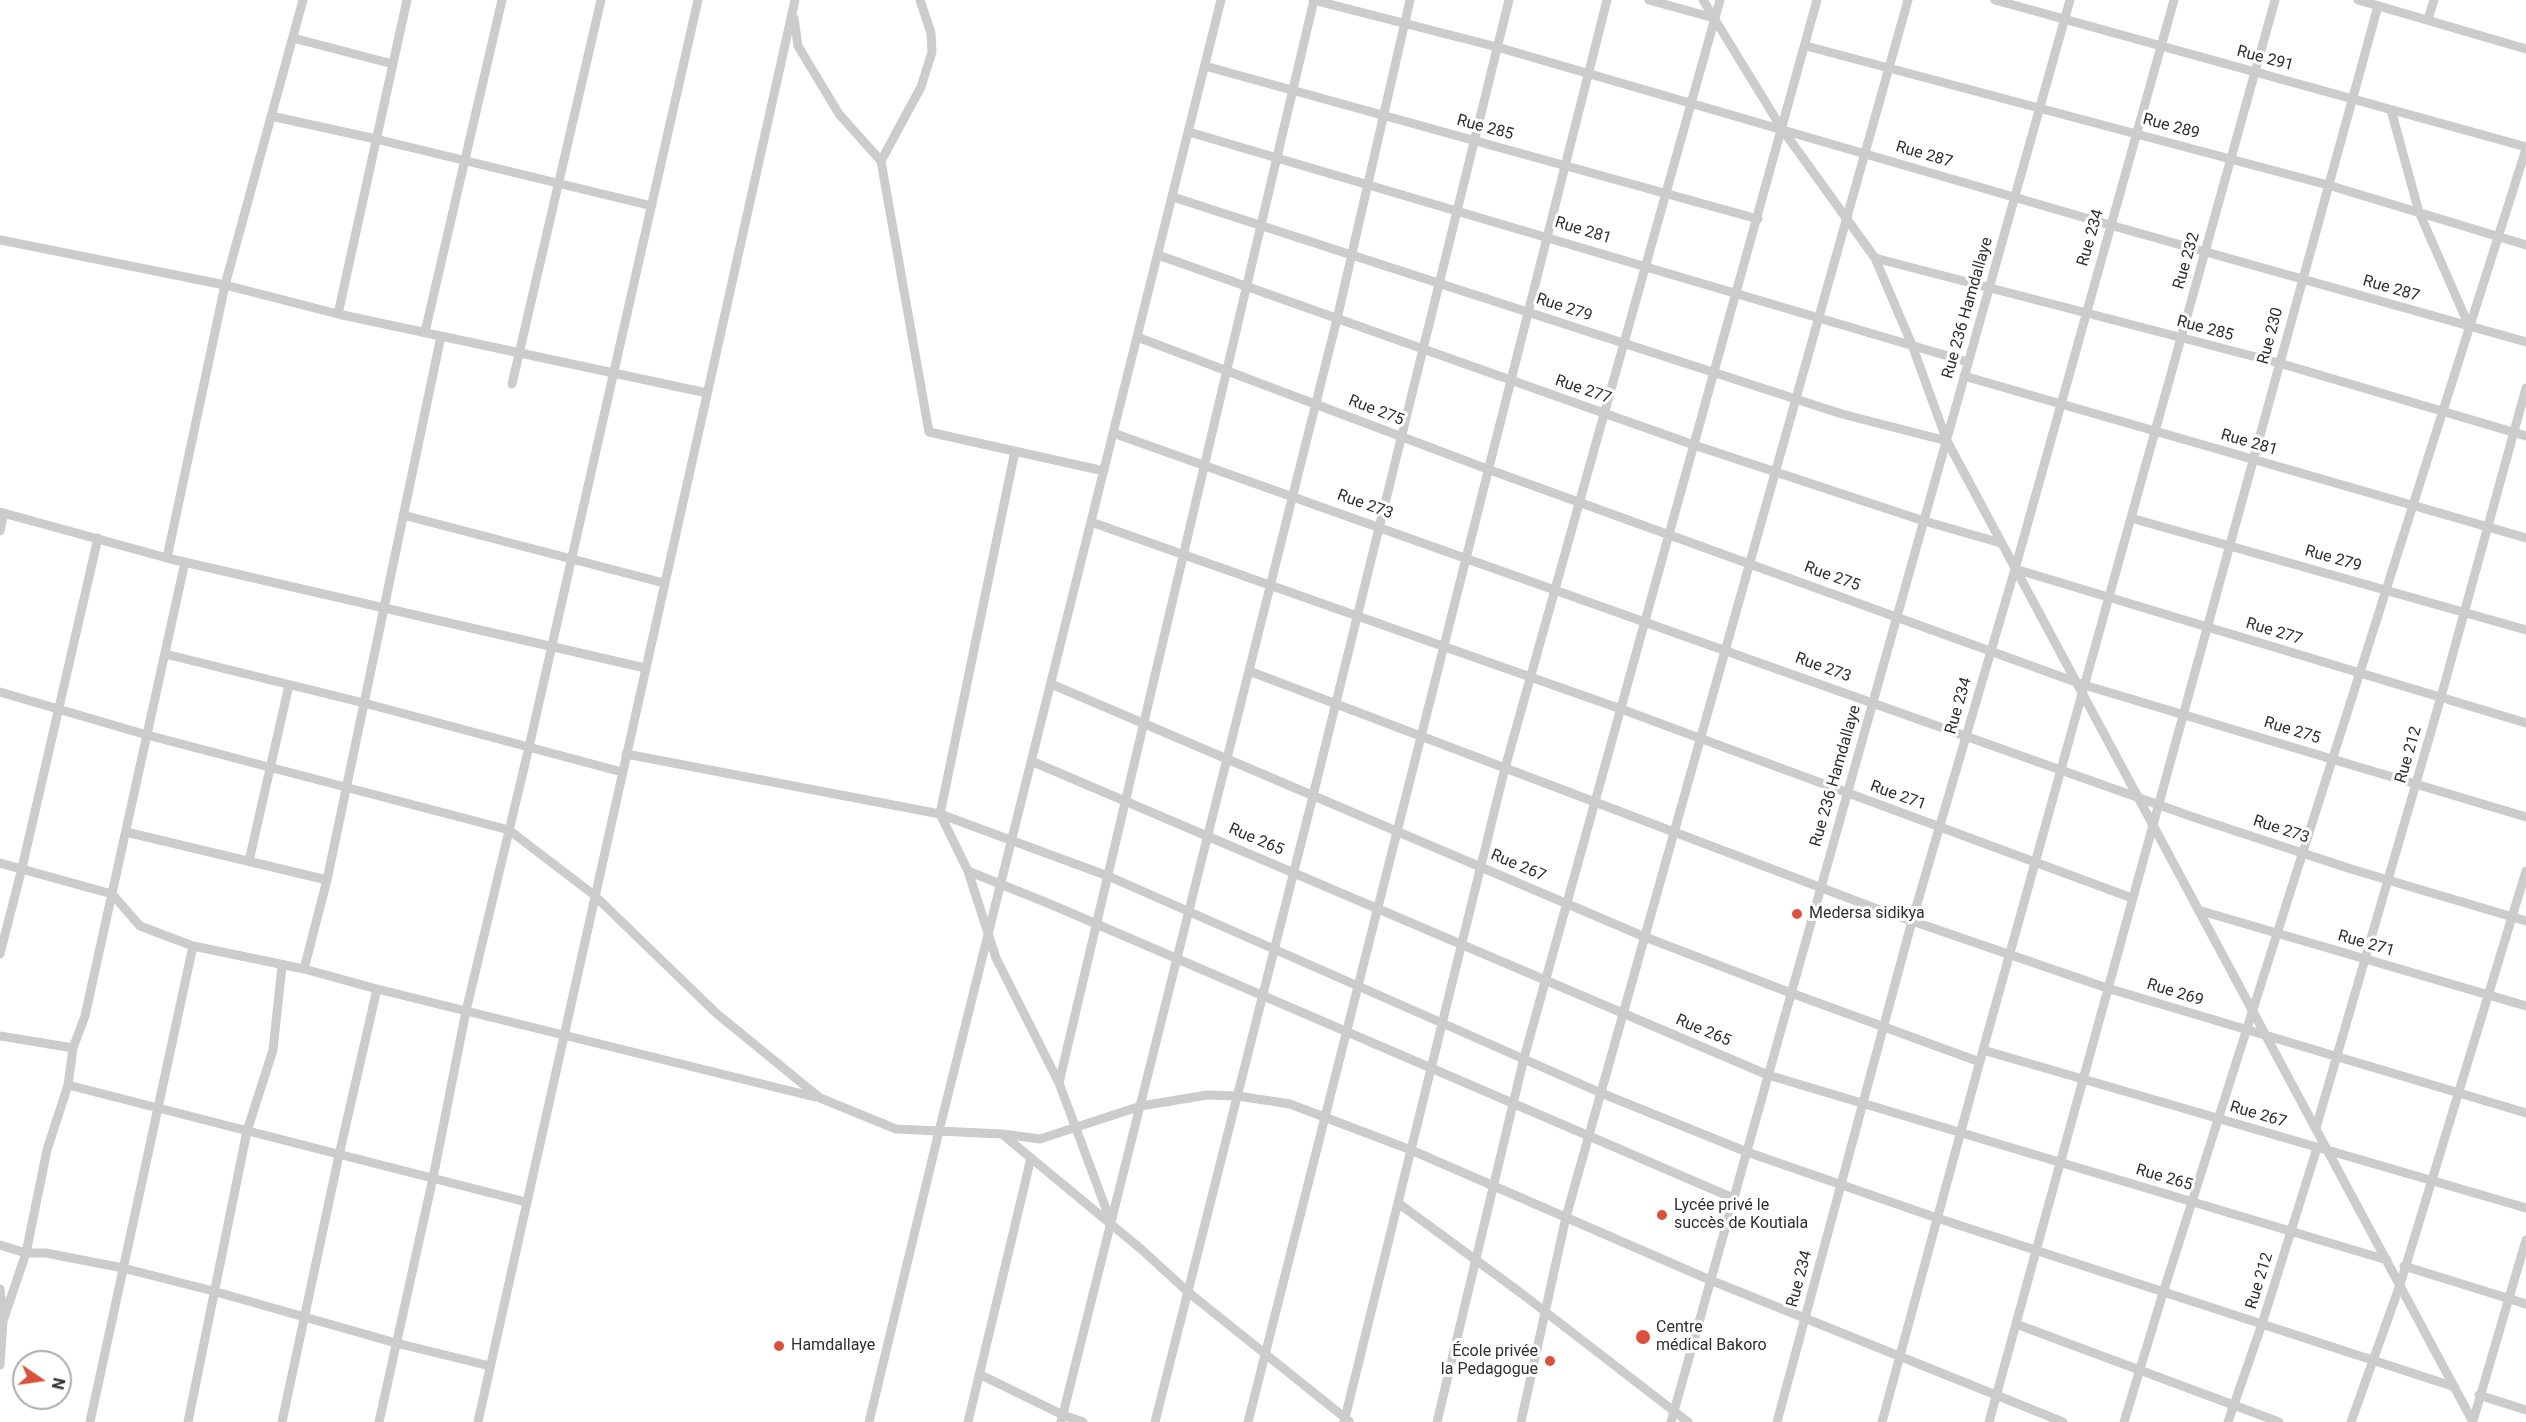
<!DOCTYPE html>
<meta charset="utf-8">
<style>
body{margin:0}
#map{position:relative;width:2526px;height:1422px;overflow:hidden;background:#fff;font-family:Roboto,sans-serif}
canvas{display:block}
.north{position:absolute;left:12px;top:1350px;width:60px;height:60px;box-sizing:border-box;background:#fff;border:2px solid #acacac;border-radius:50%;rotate:103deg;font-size:16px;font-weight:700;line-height:24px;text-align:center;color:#2f2f2f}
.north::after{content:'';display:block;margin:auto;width:21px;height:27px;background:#da513d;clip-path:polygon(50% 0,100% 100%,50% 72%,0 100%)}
</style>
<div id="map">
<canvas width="2526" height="1422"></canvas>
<div class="north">N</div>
</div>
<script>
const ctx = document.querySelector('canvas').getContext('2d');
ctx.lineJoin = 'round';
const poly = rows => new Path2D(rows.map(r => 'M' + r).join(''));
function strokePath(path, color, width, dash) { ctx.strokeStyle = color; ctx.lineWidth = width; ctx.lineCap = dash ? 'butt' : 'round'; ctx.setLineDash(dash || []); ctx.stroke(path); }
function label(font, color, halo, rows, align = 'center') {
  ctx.font = font + ' Roboto,sans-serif'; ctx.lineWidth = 6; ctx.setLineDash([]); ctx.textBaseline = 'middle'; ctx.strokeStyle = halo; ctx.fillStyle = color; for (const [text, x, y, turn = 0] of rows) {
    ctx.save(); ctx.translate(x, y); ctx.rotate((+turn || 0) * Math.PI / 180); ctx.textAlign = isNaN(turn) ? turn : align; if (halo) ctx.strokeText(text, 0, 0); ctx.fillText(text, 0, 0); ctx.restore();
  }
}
const minor = poly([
 [303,0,225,285,167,558,645,668],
 [1313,0,1497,47,2110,225,2526,342],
 [1649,0,1714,18],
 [1703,0,1782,129,1875,258,1912,345,1947,441,2473,1422],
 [1995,0,2526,147],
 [2358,0,2526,49],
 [794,18,798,46,839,114,881,161,929,432,1104,471],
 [2428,19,2434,0],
 [293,38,393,64],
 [1806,46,2328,185,2526,245],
 [1205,66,1758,219],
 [2391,110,2419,212,2469,326],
 [271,116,376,139,652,206],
 [1189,132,1968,362],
 [881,161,921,87,932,52,931,33,920,0],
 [1173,197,1842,414,1947,441],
 [0,240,225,285,338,314,707,393],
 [1158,255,1694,445,1924,521,2001,543],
 [1875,258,2279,363,2526,436],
 [338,314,407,0],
 [425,332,502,0],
 [1137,337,1490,470,2084,685,2526,817],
 [1964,376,2526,538],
 [512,384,601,0],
 [1113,433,2193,817,2351,869,2526,921],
 [1015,451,940,814,968,871,996,958,1059,1083,1112,1225],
 [0,512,167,558],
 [403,515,664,583],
 [2131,518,2526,630],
 [1091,522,1621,709,2132,898],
 [0,531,4,513],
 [2015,569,2526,723],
 [165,654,364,703,622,772],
 [1249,671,1880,910,2107,988,2526,1113],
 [1051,684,1645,937,1791,993,1980,1062],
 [0,692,147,735,509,830,594,895,716,1013,820,1098,896,1129,1002,1134,1040,1139,1141,1106,1207,1095,1238,1096,1290,1104,1411,1150,1710,1280,2063,1422],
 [626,754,940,814,1108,876,1601,1093,1747,1152,1937,1218,2455,1387],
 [1031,761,1768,1075,2387,1260],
 [126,832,327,880],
 [249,861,289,685],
 [0,863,112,894,140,926,193,946,304,969,377,989,815,1097],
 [968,871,1050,904,1733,1198],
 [2198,910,2526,1006],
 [0,954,22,868,98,538],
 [304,969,327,880,441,336],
 [0,1036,73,1048],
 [1983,1050,2526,1208],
 [1059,1083,1314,0],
 [68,1085,526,1202],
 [2316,1128,2441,697,2526,388],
 [1002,1134,1141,1249,1188,1292,1349,1421],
 [1398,1203,1521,1293,1688,1422],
 [0,1245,26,1253,46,1253,123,1268,213,1291,396,1343,490,1366],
 [2404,1266,2526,1304],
 [0,1289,3,1316],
 [2016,1324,2279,1422],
 [0,1365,3,1321,26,1253,47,1150,68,1085,73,1048,85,1016,185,562],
 [979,1374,1063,1415,1083,1422],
 [2479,1395,2526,1410],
 [2473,1421,2526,1240],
 [90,1422,193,946],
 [188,1422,247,1131,273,1050,282,966],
 [282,1422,339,1155,377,989],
 [379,1422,433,1178,466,1011,529,747,698,0],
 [478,1422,795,0],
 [869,1422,939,1131,1221,0],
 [968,1422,1031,1158],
 [1061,1422,1337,319,1410,0],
 [1155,1422,1313,796,1509,0],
 [1248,1422,1607,0],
 [1344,1422,1505,768,1720,0],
 [1437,1422,1524,1058,1817,0],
 [1521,1422,1566,1217,1908,0],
 [1671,1422,2070,0],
 [1777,1422,1912,921,2015,569,2174,0],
 [1882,1422,1983,1050,2275,0],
 [1989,1422,2378,6],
 [2124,1422,2163,1293,2526,149],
 [2228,1422,2262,1324,2317,1148],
 [2351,1422,2400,1285,2526,871]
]);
const markers = [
 [1797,914,6,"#da513d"],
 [1662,1215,6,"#da513d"],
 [1643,1337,8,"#da513d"],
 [779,1346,6,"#da513d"],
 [1550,1361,6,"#da513d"]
];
const streetNames = [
 ["Rue 291",2265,59,15],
 ["Rue 289",2171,127,15],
 ["Rue 285",1485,128,15],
 ["Rue 287",1924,155,16],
 ["Rue 281",1583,231,17],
 ["Rue 234",2091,238,-74],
 ["Rue 232",2187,261,-74],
 ["Rue 287",2391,289,16],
 ["Rue 279",1564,308,18],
 ["Rue 236 Hamdallaye",1968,308,-74],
 ["Rue 285",2205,329,15],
 ["Rue 230",2271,336,-75],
 ["Rue 277",1583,390,19],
 ["Rue 275",1376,411,21],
 ["Rue 281",2249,443,16],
 ["Rue 273",1365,505,20],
 ["Rue 279",2333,559,16],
 ["Rue 275",1832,577,20],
 ["Rue 277",2274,632,17],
 ["Rue 273",1823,668,20],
 ["Rue 234",1959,706,-74],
 ["Rue 275",2292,731,17],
 ["Rue 212",2409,755,-74],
 ["Rue 236 Hamdallaye",1836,776,-74],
 ["Rue 271",1898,796,20],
 ["Rue 273",2281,830,18],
 ["Rue 265",1256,840,23],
 ["Rue 267",1518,866,23],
 ["Rue 271",2366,944,16],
 ["Rue 269",2175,993,17],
 ["Rue 265",1703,1031,23],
 ["Rue 267",2258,1115,16],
 ["Rue 265",2164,1178,16],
 ["Rue 234",1800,1279,-75],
 ["Rue 212",2260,1281,-73]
];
const poiNames = [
 ["Medersa sidikya",1809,914],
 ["Lycée privé le",1674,1206],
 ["succès de Koutiala",1674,1224],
 ["Centre",1656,1328],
 ["médical Bakoro",1656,1346],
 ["Hamdallaye",791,1346],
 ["École privée",1538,1352,"right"],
 ["la Pedagogue",1538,1370,"right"]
];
strokePath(minor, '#ccc', 9);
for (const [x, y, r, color] of markers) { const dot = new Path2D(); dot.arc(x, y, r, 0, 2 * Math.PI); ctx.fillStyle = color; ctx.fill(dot); strokePath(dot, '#fff', 2); }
label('16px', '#2f2f2f', '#fff', streetNames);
label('16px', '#2f2f2f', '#fff', poiNames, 'left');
</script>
